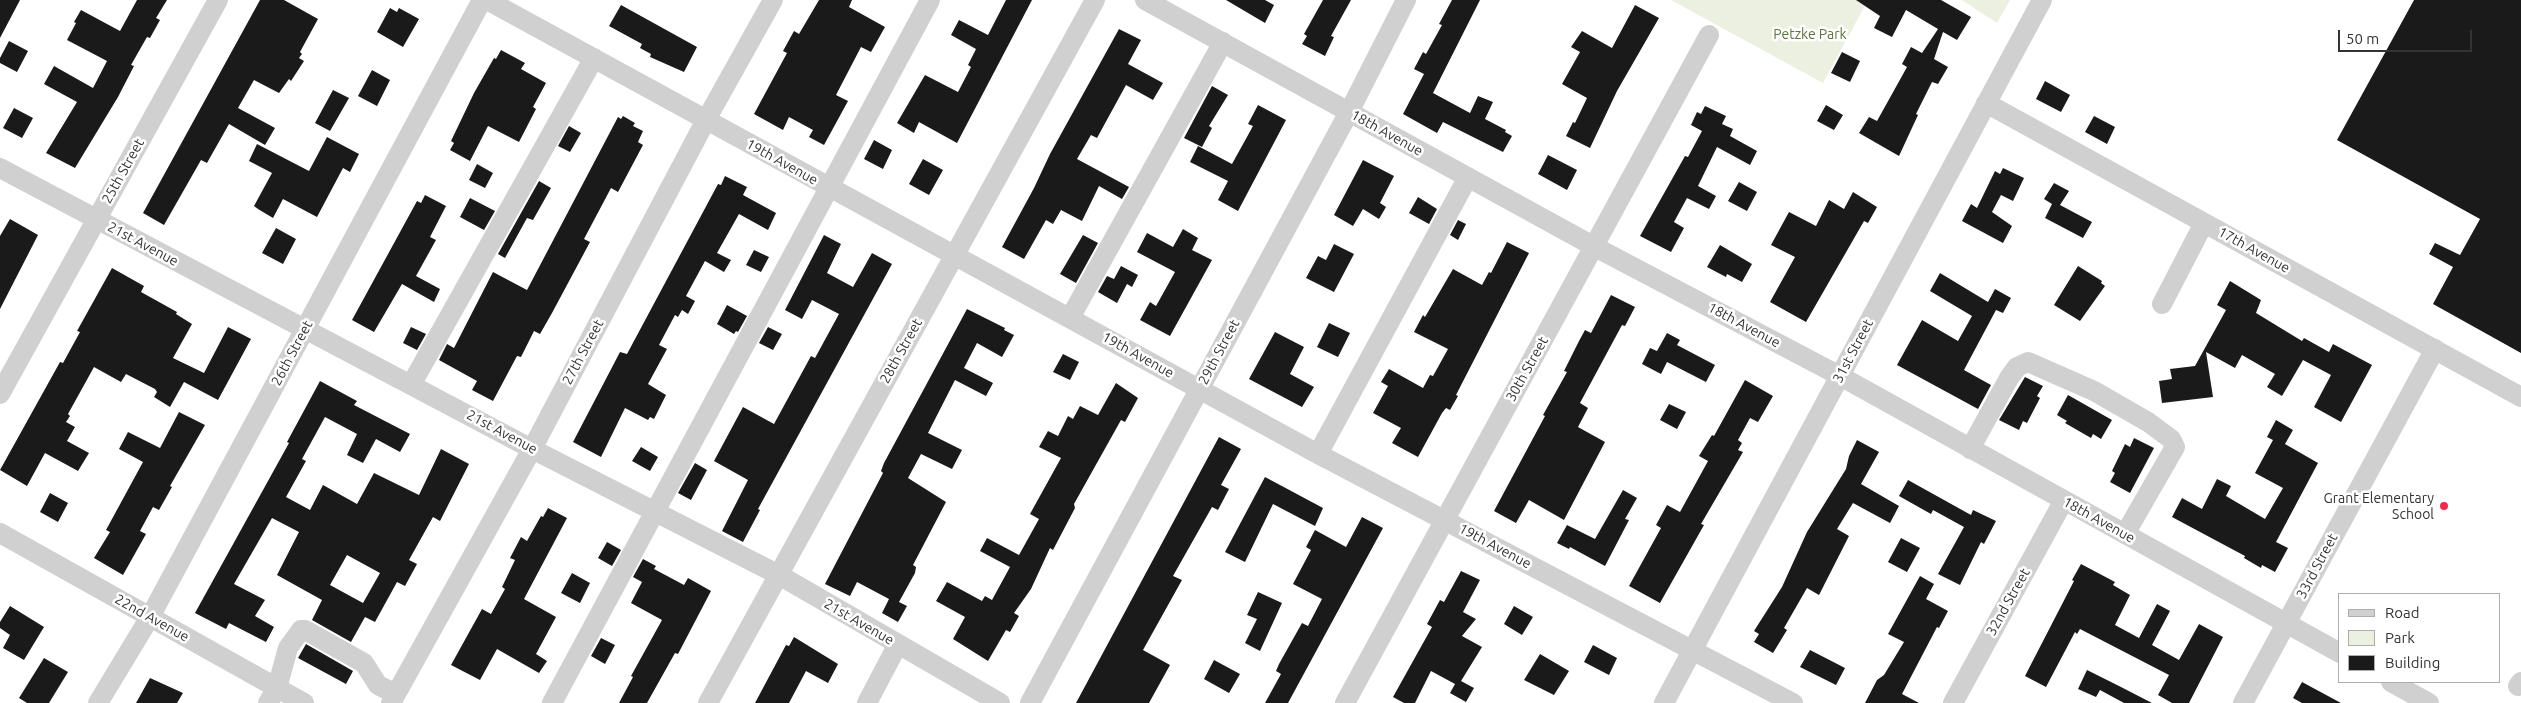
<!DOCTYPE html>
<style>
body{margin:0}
#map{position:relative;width:2521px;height:703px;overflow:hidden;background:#fff;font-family:Ubuntu,sans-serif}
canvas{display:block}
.legend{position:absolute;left:2338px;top:593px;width:162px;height:90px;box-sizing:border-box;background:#fff;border:1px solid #adadad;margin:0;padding:6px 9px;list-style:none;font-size:15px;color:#333}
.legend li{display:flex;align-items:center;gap:10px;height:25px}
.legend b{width:25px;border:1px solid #adadad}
.scale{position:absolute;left:2338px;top:30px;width:134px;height:22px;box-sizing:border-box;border:2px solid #333;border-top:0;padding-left:6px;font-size:15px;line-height:18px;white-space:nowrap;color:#333;-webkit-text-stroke:4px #fff;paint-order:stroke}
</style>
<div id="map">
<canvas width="2521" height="703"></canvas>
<ul class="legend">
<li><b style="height:6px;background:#d0d0d0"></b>Road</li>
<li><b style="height:14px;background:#ebf0e0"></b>Park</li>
<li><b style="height:14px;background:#1a1a1a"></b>Building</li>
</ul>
<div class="scale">50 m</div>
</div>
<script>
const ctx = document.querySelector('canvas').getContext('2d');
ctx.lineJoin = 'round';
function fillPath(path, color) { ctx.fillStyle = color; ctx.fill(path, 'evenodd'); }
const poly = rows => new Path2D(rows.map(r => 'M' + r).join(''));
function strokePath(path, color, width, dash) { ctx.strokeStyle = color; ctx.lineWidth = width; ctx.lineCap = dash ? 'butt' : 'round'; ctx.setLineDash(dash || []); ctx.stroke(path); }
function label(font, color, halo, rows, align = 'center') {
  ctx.font = font + ' Ubuntu,sans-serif'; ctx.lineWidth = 5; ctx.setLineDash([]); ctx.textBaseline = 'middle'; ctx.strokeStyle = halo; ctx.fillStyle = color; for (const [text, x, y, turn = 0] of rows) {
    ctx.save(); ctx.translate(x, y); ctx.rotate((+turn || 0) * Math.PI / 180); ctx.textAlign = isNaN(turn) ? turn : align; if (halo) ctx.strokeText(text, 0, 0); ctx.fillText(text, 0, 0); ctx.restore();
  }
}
const green = poly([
 [1671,0,1868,0,1823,83],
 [1962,0,2010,0,1997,23]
]);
const building = poly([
 [0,0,20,0,0,38],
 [137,0,167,0,156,18,160,20,150,38,147,37,131,65,134,66,118,97,75,168,46,153,77,102,44,84,54,66,93,88,107,61,67,40,76,23,74,22,81,10,120,31],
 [260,0,284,0,318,19,300,52,302,54,299,58,304,61,291,81,289,79,279,93,254,80,238,108,275,128,265,145,229,124,207,163,201,160,164,225,143,213],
 [819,0,852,0,849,7,885,27,871,52,861,47,836,95,848,101,824,145,809,137,813,130,789,117,783,130,754,114,787,53,783,51,794,31,799,34],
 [1006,0,1032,0,957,143,919,122,914,133,897,123,925,75,958,92,971,67,968,65,976,49,951,35,959,20,988,35],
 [1226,0,1265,0,1274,5,1265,23],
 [1323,0,1351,0,1331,36,1334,37,1325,56,1302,44,1307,36,1304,34],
 [1452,0,1480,0,1433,93,1470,113,1478,96,1493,102,1485,119,1506,130,1505,132,1512,136,1503,152,1443,122,1437,133,1403,114,1424,74,1414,69,1423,52,1426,54,1442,25,1439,24],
 [1856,0,1941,0,1971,17,1957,40,1943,32,1934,59,1948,67,1938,84,1932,82,1916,114,1918,115,1899,156,1859,133,1869,117,1877,121,1907,67,1902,64,1911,47,1922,53,1938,29,1906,10,1892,37,1874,28,1880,16],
 [2414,0,2521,0,2521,353,2433,304,2453,267,2429,254,2435,243,2460,255,2480,219,2337,140],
 [621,5,697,47,684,72,650,57,651,54,640,48,642,44,609,26],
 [1635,5,1659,18,1617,91,1590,148,1566,136,1573,122,1575,123,1587,98,1562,84,1580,52,1571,47,1582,31,1612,48],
 [390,8,397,12,399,8,419,19,403,47,377,32],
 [1119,29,1141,40,1128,64,1163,83,1153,100,1126,85,1097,138,1091,135,1077,159,1129,187,1122,199,1099,186,1082,221,1061,210,1053,224,1046,220,1024,259,1002,247,1034,188,1050,154],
 [9,41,28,51,17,72,0,63,0,58],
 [501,50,525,63,521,69,546,83,533,107,536,109,519,142,488,126,470,161,450,150,454,143,451,141,474,93,494,58,496,59],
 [1842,52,1860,61,1850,82,1831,73],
 [372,70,390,80,377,106,358,96],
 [2045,81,2070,95,2061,112,2036,99],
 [1212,86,1228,95,1209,126,1212,128,1202,147,1184,138],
 [333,90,349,98,330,131,315,123],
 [1258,105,1286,120,1238,211,1218,200,1228,181,1190,162,1198,146,1232,164,1253,126,1248,124],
 [1826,105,1843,115,1834,130,1817,121],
 [1705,106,1726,116,1722,124,1733,129,1730,136,1757,151,1750,165,1717,147,1698,186,1716,196,1709,209,1687,198,1674,222,1684,228,1671,252,1640,236,1685,156,1688,157,1702,131,1691,125,1697,112,1701,114],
 [14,108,33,118,22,138,3,128],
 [623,116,635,123,633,126,643,131,638,142,643,145,618,192,611,188,584,239,590,242,552,313,540,334,534,331,521,357,517,356,493,401,472,390,477,381,439,360,447,344,454,348,493,272,527,290,618,117,621,119],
 [2094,116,2115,127,2107,144,2085,132],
 [569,126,581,133,570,152,558,146],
 [327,137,359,154,350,172,343,168,317,217,283,199,273,218,258,209,254,206,272,173,249,161,257,144,309,171],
 [874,140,892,150,883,169,864,159],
 [1548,155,1577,170,1567,190,1538,174],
 [923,159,943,170,929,195,909,184],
 [1363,160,1394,176,1380,203,1386,207,1379,219,1363,209,1353,226,1334,215],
 [477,164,493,173,485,188,469,180],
 [2003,168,2024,178,2013,201,2001,195,1992,212,2012,226,2003,243,1962,221,1971,204,1977,208,1995,171,2000,174],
 [725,176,747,187,743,195,776,213,768,230,739,214,717,253,731,260,724,272,705,261,686,296,695,301,688,314,682,310,678,317,675,315,659,345,667,349,648,384,666,395,654,419,650,417,648,420,625,408,601,457,573,442,620,352,627,354,718,184,721,185],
 [539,181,551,188,533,220,527,218,505,258,498,254],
 [1739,182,1757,192,1747,211,1728,201],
 [2054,183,2069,191,2060,205,2092,222,2083,238,2045,218,2052,204,2044,199],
 [1853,192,1877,207,1868,223,1864,221,1806,322,1770,302,1795,257,1771,245,1789,212,1816,226,1829,200,1844,209],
 [425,195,446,206,430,237,436,240,416,276,440,289,434,302,402,284,374,332,352,320,417,201,421,203],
 [1418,197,1437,209,1429,224,1409,213],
 [470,198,495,211,484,230,460,217],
 [10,219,38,235,0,309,0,236],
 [1458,220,1466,224,1458,240,1450,235],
 [276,228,296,239,283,264,262,253],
 [1183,229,1198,238,1192,250,1212,260,1170,336,1140,320,1150,302,1156,306,1175,272,1137,252,1147,233,1173,247],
 [824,235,841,244,827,273,853,287,872,253,892,264,758,509,760,510,743,542,722,531,748,480,714,461,743,407,774,424,811,356,815,358,839,314,812,300,802,319,785,310],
 [1083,235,1098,243,1076,283,1060,274],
 [1507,242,1529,253,1456,395,1458,396,1450,410,1446,408,1442,413,1418,457,1392,443,1401,428,1373,413,1388,386,1381,382,1389,369,1423,388,1430,375,1433,376,1448,349,1414,332,1423,315,1425,317,1453,269,1482,285,1489,272,1491,273],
 [1334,244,1354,254,1334,292,1306,278,1318,256,1326,260],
 [1720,245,1752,264,1742,282,1727,274,1726,277,1707,267],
 [754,250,769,257,761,272,746,265],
 [1121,266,1138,275,1132,287,1127,284,1117,303,1098,292,1107,276,1114,279],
 [2078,266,2102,281,2101,283,2105,286,2080,321,2054,305],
 [112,268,144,286,141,292,177,312,176,314,192,324,173,358,204,373,228,327,251,339,218,400,184,382,170,407,154,397,157,392,155,389,126,374,121,382,94,367,68,414,70,416,66,422,75,427,67,441,89,453,78,471,45,453,27,486,0,470,60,362,63,363,80,332,77,331],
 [1940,273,1988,302,1995,289,2011,298,2003,313,1996,310,1964,370,1991,385,1978,409,1897,365,1922,320,1958,341,1972,316,1930,291],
 [2230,281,2261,300,2256,313,2302,341,2304,338,2329,352,2333,344,2372,365,2341,422,2314,407,2331,375,2303,360,2282,396,2267,387,2275,374,2242,355,2235,368,2206,352,2213,397,2162,403,2159,381,2172,379,2170,369,2195,366,2226,310,2217,305],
 [1611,295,1635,307,1625,326,1622,325,1580,403,1588,408,1578,427,1605,442,1564,520,1529,500,1516,523,1494,511,1545,416,1543,415,1567,372,1564,371,1579,341,1585,330,1591,333],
 [727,305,747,316,738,332,736,331,734,334,717,324],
 [967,309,1005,328,1004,330,1014,335,1002,357,977,343,964,368,993,383,986,396,955,380,928,433,962,450,952,469,921,454,908,478,946,502,913,565,916,567,915,573,899,602,907,606,898,622,882,613,889,599,857,582,850,596,825,584,883,473,881,471,884,463],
 [1329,323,1350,333,1338,357,1317,347],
 [411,327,426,334,417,350,403,343],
 [768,327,782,334,773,350,759,343],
 [1275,332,1304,347,1290,374,1314,387,1302,407,1249,379],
 [1667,333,1680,340,1677,345,1715,365,1706,382,1667,362,1661,374,1642,364,1650,348,1657,351],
 [1063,354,1079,362,1070,380,1053,372],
 [2025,377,2043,386,2037,396,2040,398,2027,423,2023,421,2019,430,1999,420],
 [1745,380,1773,396,1758,422,1750,418,1738,440,1742,443,1738,450,1743,452,1701,524,1704,525,1660,603,1629,586,1661,528,1656,525,1667,505,1680,512,1708,461,1699,456,1712,435,1714,436],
 [320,381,357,401,354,405,410,434,400,452,376,439,363,463,347,455,357,434,325,417,302,459,306,461,286,497,310,510,323,485,357,504,374,473,419,495,441,449,469,464,440,521,433,517,409,560,417,564,405,586,397,582,375,622,365,617,351,642,312,620,322,600,277,575,299,532,272,518,234,584,265,600,255,616,274,627,266,642,229,623,226,629,195,613,289,443,287,442],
 [347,555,380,573,363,603,330,585],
 [1116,383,1138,398,1125,422,1121,420,1074,504,1075,508,1053,550,1050,548,1031,589,1014,613,1019,616,1010,632,1006,630,988,661,953,639,965,617,936,601,947,582,982,601,985,596,992,600,1010,567,980,551,987,538,1019,555,1039,519,1030,514,1061,458,1039,447,1048,431,1058,436,1068,416,1073,419,1080,406,1098,415],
 [2068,395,2112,420,2101,439,2093,434,2091,438,2065,423,2067,421,2057,415],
 [1669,404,1686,412,1677,429,1660,420],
 [179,412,205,425,170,486,172,487,159,510,153,507,140,531,146,534,123,575,94,558,110,532,106,530,143,462,119,449,128,432,160,448],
 [2276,420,2293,430,2285,444,2318,463,2276,542,2288,548,2275,572,2262,565,2261,568,2244,558,2245,556,2172,517,2182,498,2202,509,2217,479,2231,486,2226,496,2265,519,2283,488,2255,473,2273,440,2267,437],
 [1219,437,1241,449,1221,485,1229,489,1218,510,1212,507,1173,576,1182,580,1143,650,1170,665,1149,703,1076,703],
 [2134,438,2154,448,2130,493,2110,482,2115,473,2112,471,2125,444,2130,447],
 [1857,440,1879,452,1861,484,1899,506,1890,523,1853,503,1837,529,1849,536,1819,595,1807,588,1784,628,1787,630,1773,653,1754,642,1759,634,1754,631,1782,587,1807,532,1846,469,1849,456],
 [641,447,658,457,650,471,632,461],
 [695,463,707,470,691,500,678,493],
 [1265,477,1323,508,1315,526,1273,504,1245,562,1225,552],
 [1908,480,1971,515,1973,510,1996,521,1984,544,1981,542,1960,585,1938,574,1964,527,1933,510,1931,514,1899,496],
 [1623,490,1637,498,1625,519,1629,520,1605,566,1570,547,1569,549,1557,543,1567,525,1595,539],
 [50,493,68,503,58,522,40,512],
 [548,508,567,518,524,599,556,617,536,654,547,661,539,673,497,649,480,680,451,665,482,609,491,614,505,589,502,587,515,560,510,558,521,537,527,541,541,516,543,517],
 [1362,517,1383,528,1288,703,1265,703,1281,674,1276,671,1279,664,1302,623,1308,626,1322,599,1293,584,1311,550,1306,547,1315,530,1346,547],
 [1901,538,1920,548,1907,572,1888,562],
 [607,542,621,550,612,566,598,558],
 [643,559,656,566,654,569,684,585,688,578,711,591,678,654,675,653,647,703,619,703,633,677,631,676,662,620,631,603,642,582,633,577],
 [2081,564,2115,582,2113,585,2130,595,2115,625,2139,638,2157,604,2170,611,2152,645,2179,660,2199,624,2223,637,2189,703,2172,703,2158,695,2169,675,2080,629,2077,634,2075,632,2046,687,2025,676,2074,581,2072,580],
 [1461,571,1480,580,1463,612,1476,619,1462,636,1482,647,1461,681,1474,688,1466,702,1450,693,1455,684,1431,671,1415,703,1404,703,1393,697,1432,627,1427,624,1440,600,1444,602],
 [572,573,590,583,580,603,561,593],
 [1920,576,1934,584,1926,599,1948,611,1939,628,1937,627,1902,694,1919,703,1865,703,1877,680,1884,675,1904,642,1888,634],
 [1258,592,1282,603,1260,651,1245,643,1257,619,1247,615],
 [10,606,44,627,24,660,3,648,10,635,0,628,0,622],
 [1514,606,1533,617,1522,635,1504,624],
 [794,637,838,664,828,683,806,671,789,703,755,703,786,645,789,646],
 [601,638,615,645,605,664,591,656],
 [306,644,353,671,346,684,298,658],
 [1593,645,1617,658,1609,675,1584,662],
 [1810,650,1845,668,1836,685,1800,667],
 [1540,654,1569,671,1554,695,1524,680],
 [44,658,68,672,49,703,27,703,19,698],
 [1214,660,1240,674,1229,693,1204,679],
 [2087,670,2121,687,2152,703,2124,703,2100,690,2096,697,2078,689],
 [150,678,183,693,177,703,136,703],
 [2302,682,2341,703,2302,703,2293,698]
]);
const minor = poly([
 [487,0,1318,454,1793,703],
 [1145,0,1595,247,1840,376,2340,653],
 [1986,103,2521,397],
 [0,168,532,449,779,575,1000,703],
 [2162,304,2204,223],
 [1070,318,1223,42],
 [411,385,594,58],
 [0,394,218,0],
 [1970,449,2009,378,2017,367,2028,362,2094,391,2148,422,2171,439,2175,447,2125,534],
 [1318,454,1468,177],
 [0,533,304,703],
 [2391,682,2429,703],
 [2518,686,2521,682],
 [98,703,150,617,482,0],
 [268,703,277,688,288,648,301,630,305,630,364,663,378,685,396,694],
 [391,703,532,449,706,120,773,0],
 [552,703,930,0],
 [708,703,1095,0],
 [867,703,898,644],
 [1030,703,1349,112,1406,0],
 [1345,703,1709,35],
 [1664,703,2042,0],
 [1953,703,2064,500],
 [2243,703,2435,349]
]);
const markers = [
 [2444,506,5,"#f7284f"]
];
const parkNames = [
 ["Petzke Park",1810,34]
];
const streetNames = [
 ["18th Avenue",1387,133,29],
 ["19th Avenue",782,162,29],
 ["25th Street",123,171,-61],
 ["21st Avenue",143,244,28],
 ["17th Avenue",2254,250,29],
 ["18th Avenue",1744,325,28],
 ["28th Street",901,351,-61],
 ["31st Street",1853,351,-62],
 ["27th Street",583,352,-62],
 ["29th Street",1219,352,-62],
 ["26th Street",292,353,-62],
 ["19th Avenue",1138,355,29],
 ["30th Street",1527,369,-61],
 ["21st Avenue",502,432,28],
 ["18th Avenue",2099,520,29],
 ["19th Avenue",1495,546,28],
 ["33rd Street",2317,566,-62],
 ["32nd Street",2008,602,-61],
 ["22nd Avenue",152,618,29],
 ["21st Avenue",859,622,30]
];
const poiNames = [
 ["Grant Elementary",2434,498],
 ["School",2434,514]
];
fillPath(green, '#ebf0e0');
fillPath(building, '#1a1a1a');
strokePath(minor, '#d0d0d0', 20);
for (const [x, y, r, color] of markers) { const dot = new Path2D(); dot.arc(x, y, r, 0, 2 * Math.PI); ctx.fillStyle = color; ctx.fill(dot); strokePath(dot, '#fff', 2); }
label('14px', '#5c743a', '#fff', parkNames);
label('14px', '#333', '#fff', streetNames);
label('14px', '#333', '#fff', poiNames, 'right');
</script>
